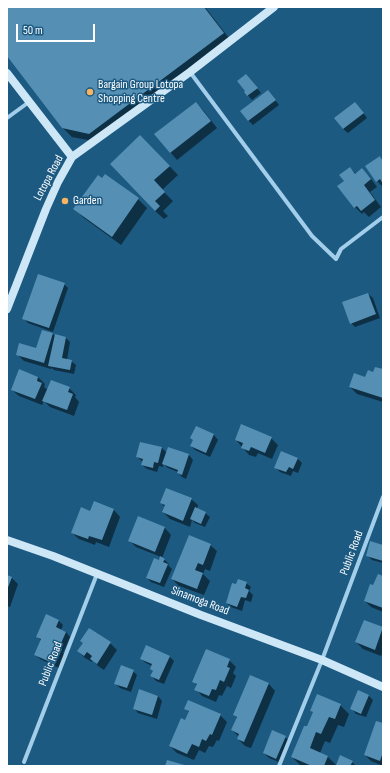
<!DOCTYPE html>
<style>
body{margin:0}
#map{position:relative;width:390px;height:773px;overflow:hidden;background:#1c5a82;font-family:"Sofia Sans Condensed",sans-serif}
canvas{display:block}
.frame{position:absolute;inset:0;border:8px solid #fff;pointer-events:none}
.scale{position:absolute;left:16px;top:24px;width:79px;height:18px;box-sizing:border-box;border:2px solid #fff;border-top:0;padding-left:5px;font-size:12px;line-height:14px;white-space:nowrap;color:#fff;-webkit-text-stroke:3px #1c5a82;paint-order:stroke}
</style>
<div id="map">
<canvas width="390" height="773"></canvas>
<div class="frame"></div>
<div class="scale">50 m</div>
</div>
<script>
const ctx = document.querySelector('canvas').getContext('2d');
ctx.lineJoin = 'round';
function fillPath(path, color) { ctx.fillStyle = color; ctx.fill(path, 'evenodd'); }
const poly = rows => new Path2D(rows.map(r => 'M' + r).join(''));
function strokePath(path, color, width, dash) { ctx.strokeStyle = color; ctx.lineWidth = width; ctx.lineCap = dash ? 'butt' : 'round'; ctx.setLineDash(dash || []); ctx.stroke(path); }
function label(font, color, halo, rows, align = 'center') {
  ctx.font = font + ' "Sofia Sans Condensed",sans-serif'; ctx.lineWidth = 3; ctx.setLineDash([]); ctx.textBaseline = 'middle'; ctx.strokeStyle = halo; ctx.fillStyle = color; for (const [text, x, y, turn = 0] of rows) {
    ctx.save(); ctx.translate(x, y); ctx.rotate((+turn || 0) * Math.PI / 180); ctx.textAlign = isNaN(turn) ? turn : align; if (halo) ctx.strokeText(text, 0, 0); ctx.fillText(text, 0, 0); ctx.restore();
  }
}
const shadow = poly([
 [7,7,205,7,232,42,98,142,72,137,63,128,7,54],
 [250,80,261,93,252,100,245,92],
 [268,91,279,105,253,125,248,120],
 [196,103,203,110,217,128,177,160,171,153,156,134],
 [359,107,367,118,348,133,343,129],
 [149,145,178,175,162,190,173,201,163,211,168,216,164,219,155,211],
 [379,157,382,160,383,159,383,187,377,181],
 [350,168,356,174,369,176,377,187,370,192,381,207,369,217,364,212,362,214,355,207,339,186,346,181],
 [105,175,138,199,147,208,121,245,84,218,75,209],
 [64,284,68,288,53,332,28,323,24,319],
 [368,294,373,298,380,318,355,327,351,323],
 [42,331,53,334,56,337,56,336,66,338,70,342,67,360,71,361,76,365,74,374,54,370,52,368,51,369,24,361,17,354,37,350],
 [383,370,383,402,357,394,350,387,374,373],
 [38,377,45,384,44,387,48,390,69,388,76,395,75,397,79,402,74,416,50,407,44,401,42,405,19,396,12,390],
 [196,427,214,435,218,440,210,457,195,450,191,446,194,440],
 [271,438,278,445,272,459,258,453,256,457,249,455,236,440],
 [141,443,162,448,167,453,169,448,189,455,193,460,186,479,182,477,178,473,178,472,168,468,163,464,163,467,159,466,157,472,147,469,142,465,143,462,137,457],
 [297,458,302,463,298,473,293,471,291,476,280,472,275,467],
 [191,499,198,505,197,509,205,513,210,517,205,527,195,523,192,520,190,527,170,519,163,512,165,507,161,503],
 [94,502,114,510,120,517,109,547,96,542,95,545,79,539,72,533,91,512],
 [139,518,165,528,171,535,162,558,164,559,169,564,168,565,172,569,164,587,151,582,147,578,159,561,161,557,136,547,129,540],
 [210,545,217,551,210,571,205,569,203,574,210,581,204,595,179,586,172,579],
 [383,546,383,563,372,560,367,555],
 [7,576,12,578,18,584,10,607,7,606],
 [383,577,383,612,371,607,365,601,374,587],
 [246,583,251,587,249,591,253,595,251,602,245,600,242,611,231,607,227,603],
 [46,615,59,621,63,625,61,630,66,632,70,637,63,653,65,655,59,668,40,659,35,655,41,641,37,636],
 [365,621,383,628,383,652,381,656,363,649,356,642],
 [110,643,117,650,104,670,98,666,93,660,92,662,85,658,78,651],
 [147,647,170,657,174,661,164,684,156,681,152,676,154,672,151,669,152,666,146,663,141,659],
 [229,660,236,667,233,673,236,676,231,688,227,686,222,696,219,695,216,702,202,696,196,689,197,685,194,682],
 [133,671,137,675,131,692,120,688,115,683],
 [251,677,269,684,275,691,251,748,245,746,238,739,239,737,232,730,237,718,234,715],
 [139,691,158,696,162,701,157,719,138,713,134,708],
 [368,695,373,700,366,717,356,714,352,709],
 [340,705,349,714,344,727,338,725,330,743,325,741,320,753,328,757,336,765,340,757,352,762,356,766,339,766,337,764,336,766,301,766,292,757,307,728,314,713,311,711],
 [185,708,220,715,227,722,219,741,217,740,213,747,209,746,205,753,199,750,194,760,177,753,170,746,185,721,189,712],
 [383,724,383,766,371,761,365,755],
 [285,737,290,741,281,763,269,758,264,753]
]);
const building = poly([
 [7,7,204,7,224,33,89,134,62,128,7,56],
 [246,74,258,88,247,96,244,92,245,91,237,81],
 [268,90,276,100,248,121,240,111],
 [196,102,211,121,170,153,154,134],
 [355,102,364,113,343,129,334,118],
 [140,135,170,166,154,180,165,192,155,201,160,206,155,211,110,164],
 [380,156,381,159,383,158,383,184,380,179,376,182,365,166],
 [350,167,355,174,362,168,371,179,364,185,375,200,361,211,357,206,354,208,337,186,344,181,339,175],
 [105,174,139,198,112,237,73,209,98,175,102,178],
 [38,274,65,283,49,328,22,319],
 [368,293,376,314,350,324,342,302],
 [42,330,53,333,44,363,16,355,19,343,36,348],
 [55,334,66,337,62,358,72,360,70,370,48,366],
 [375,367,383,369,383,398,349,387,354,373,365,377,368,370,373,372],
 [19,369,38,377,37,381,42,383,35,399,11,390],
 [51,380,70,387,68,392,73,394,67,410,42,401],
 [241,424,272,437,265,453,251,447,249,451,241,448,243,443,235,440],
 [196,426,214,434,206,453,190,446,193,440,190,438],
 [140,442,162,447,158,463,154,462,153,468,141,465,143,459,136,457],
 [168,447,189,454,182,475,177,473,178,470,162,464],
 [281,451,298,458,293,469,289,467,286,472,274,468],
 [166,488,192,498,183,521,162,512,165,505,160,503],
 [94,501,114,509,102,540,89,536,88,539,71,533,81,507,90,511],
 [195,507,206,512,201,524,190,519],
 [138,516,165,527,155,552,128,541],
 [189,535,211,544,203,565,198,563,195,570,203,573,197,589,171,579],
 [370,541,383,545,383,561,366,556],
 [160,556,165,559,163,562,168,564,160,583,146,578,154,558,159,560],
 [378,574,383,576,383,608,364,601,370,584,373,585],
 [7,575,12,577,7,590],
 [238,579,247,582,245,588,249,590,246,598,241,597,237,607,226,603,232,583,236,584],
 [46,614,59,620,56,627,66,632,59,648,62,649,55,664,34,655,41,639,36,637],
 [364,620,383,627,375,650,355,642],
 [89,628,111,642,97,664,90,659,92,656,87,652,84,656,77,651,83,643,80,641],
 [146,645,170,656,159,680,150,676,153,671,150,669,152,664,140,659],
 [206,649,230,659,227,667,230,668,224,682,220,680,216,690,212,689,209,696,194,690,197,684,192,682],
 [121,665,134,670,127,688,114,684],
 [250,675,269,683,244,742,237,739,239,734,231,730,237,717,233,715],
 [139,689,158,696,152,715,133,709],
 [358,690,369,695,361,714,350,709],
 [317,694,341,704,335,719,329,717,321,734,316,732,310,748,328,756,324,766,312,766,291,757,304,726,307,726,313,712,310,711],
 [188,700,221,714,212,735,210,734,206,741,202,739,199,747,192,744,187,754,169,746,181,718,185,720,189,711,184,709],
 [376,721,383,723,383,752,380,761,364,755],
 [272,730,286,736,276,759,263,753],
 [340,755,353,761,350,766,339,766,336,765],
 [167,760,188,766,165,766]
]);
const street = poly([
 [190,72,312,236,336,259,341,249,383,217],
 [7,118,29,102],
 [24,762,97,574],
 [279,766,322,660,383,497]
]);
const secondary = poly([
 [7,73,72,157],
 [7,309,46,209,58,182,72,157,190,72,274,7],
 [7,540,53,556,201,615,322,660,383,687]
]);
const markers = [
 [90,92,4,"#fab460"],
 [65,201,4,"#fab460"]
];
const poiNames = [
 ["Bargain Group Lotopa",98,85],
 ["Shopping Centre",98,99],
 ["Garden",73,201]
];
const streetNames = [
 ["Lotopa Road",49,178,-62],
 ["Public Road",352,553,-70],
 ["Sinamoga Road",200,601,21],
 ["Public Road",51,664,-69]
];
fillPath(shadow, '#0007');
fillPath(building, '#558fb3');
strokePath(street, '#a2ceea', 4);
strokePath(secondary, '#cde7f7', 8);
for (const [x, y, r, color] of markers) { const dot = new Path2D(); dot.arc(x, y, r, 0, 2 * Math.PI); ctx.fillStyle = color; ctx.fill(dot); strokePath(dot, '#1c5a82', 1.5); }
label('12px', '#fff', '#1c5a82', poiNames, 'left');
label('12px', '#fff', '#1c5a82', streetNames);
</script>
